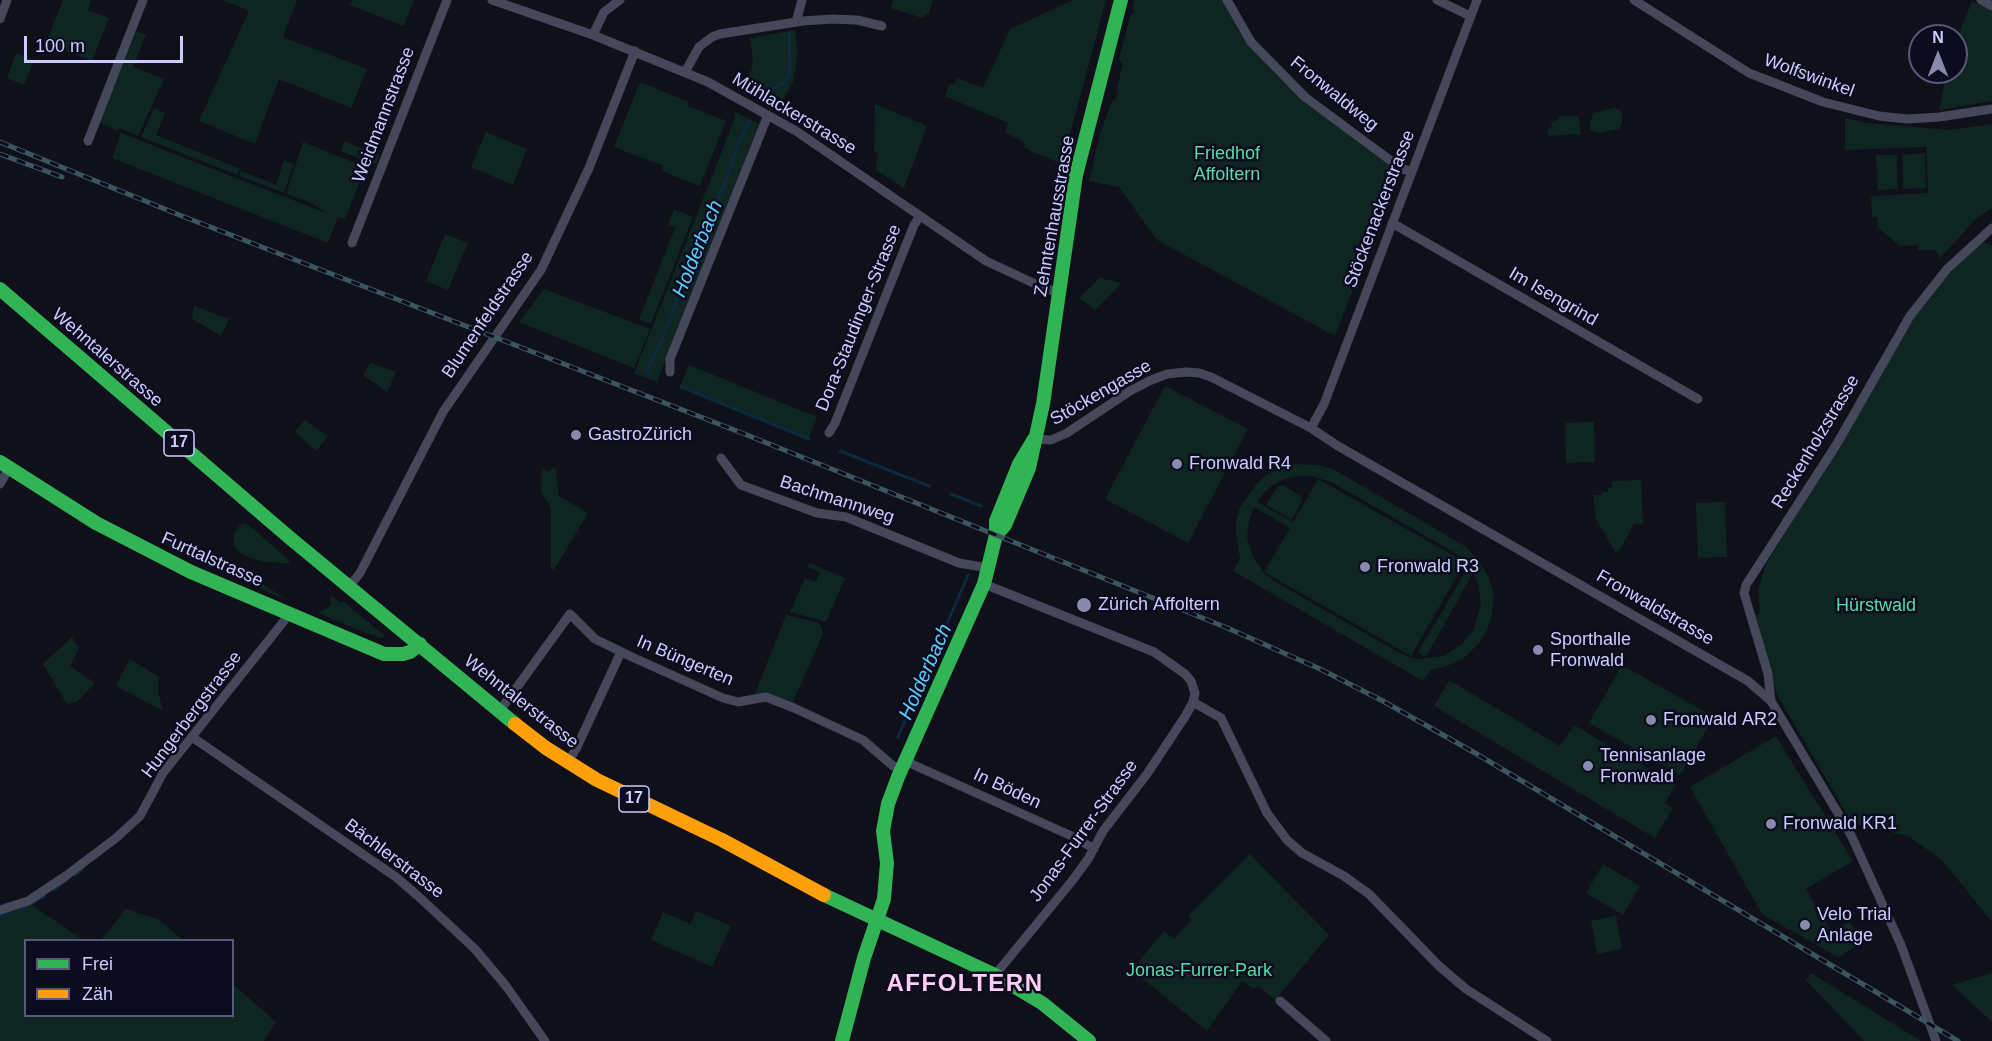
<!DOCTYPE html>
<meta charset="utf-8">
<style>
body{margin:0}
#map{position:relative;width:1992px;height:1041px;overflow:hidden;background:#10101a;font-family:Helvetica,sans-serif}
canvas{display:block}
.legend{position:absolute;left:24px;top:939px;width:210px;height:78px;box-sizing:border-box;background:#0c0c1e;border:2px solid #585978;margin:0;padding:8px 10px;list-style:none;font-size:18px;color:#cacdfe}
.legend li{display:flex;align-items:center;gap:12px;height:30px}
.legend b{width:30px;border:2px solid #585978}
.north{position:absolute;left:1908px;top:24px;width:60px;height:60px;box-sizing:border-box;background:#0c0c1e;border:2px solid #585978;border-radius:50%;rotate:0deg;font-size:16px;font-weight:700;line-height:24px;text-align:center;color:#cacdfe}
.north::after{content:'';display:block;margin:auto;width:21px;height:27px;background:#898bae;clip-path:polygon(50% 0,100% 100%,50% 72%,0 100%)}
.scale{position:absolute;left:24px;top:36px;width:159px;height:27px;box-sizing:border-box;border:3px solid #cacdfe;border-top:0;padding-left:8px;font-size:18px;line-height:21px;white-space:nowrap;color:#cacdfe;-webkit-text-stroke:4px #0c0c1e;paint-order:stroke}
</style>
<div id="map">
<canvas width="1992" height="1041"></canvas>
<ul class="legend">
<li><b style="height:8px;background:#30b455"></b>Frei</li>
<li><b style="height:8px;background:#ff9f0a"></b>Zäh</li>
</ul>
<div class="north">N</div>
<div class="scale">100 m</div>
</div>
<script>
const ctx = document.querySelector('canvas').getContext('2d');
ctx.lineJoin = 'round';
function fillPath(path, color) { ctx.fillStyle = color; ctx.fill(path, 'evenodd'); }
const poly = rows => new Path2D(rows.map(r => 'M' + r).join(''));
function strokePath(path, color, width, dash) { ctx.strokeStyle = color; ctx.lineWidth = width; ctx.lineCap = dash ? 'butt' : 'round'; ctx.setLineDash(dash || []); ctx.stroke(path); }
function label(font, color, halo, rows, align = 'center') {
  ctx.font = font + ' Helvetica,sans-serif'; ctx.lineWidth = 5; ctx.setLineDash([]); ctx.textBaseline = 'middle'; ctx.strokeStyle = halo; ctx.fillStyle = color; for (const [text, x, y, turn = 0] of rows) {
    ctx.save(); ctx.translate(x, y); ctx.rotate((+turn || 0) * Math.PI / 180); ctx.textAlign = isNaN(turn) ? turn : align; if (halo) ctx.strokeText(text, 0, 0); ctx.fillText(text, 0, 0); ctx.restore();
  }
}
const green = poly([
 [63,0,91,0,88,10,109,18,92,61,46,43],
 [223,0,297,0,283,37,367,69,351,108,279,79,255,144,199,121,249,11],
 [352,0,414,0,404,26,350,5],
 [893,0,933,0,929,13,922,18,891,8],
 [1073,0,1106,0,1062,164,1024,148,1025,143,1005,132,1008,123,945,96,950,83,954,85,957,78,983,88,1010,29],
 [1134,0,1223,0,1239,32,1273,72,1288,86,1395,169,1397,174,1364,260,1360,261,1351,285,1353,289,1335,336,1157,240,1119,187,1089,181,1100,134,1112,101,1115,100,1118,92,1117,88,1123,63,1119,59,1130,16,1135,12,1132,6],
 [1972,1,1992,11,1992,101,1939,110,1947,72,1956,72,1956,41],
 [795,30,798,53,793,82,779,107,742,86,751,72,753,61,750,38],
 [137,31,146,35,133,67,164,79,138,136,119,128,117,131,99,122],
 [16,53,34,60,24,85,7,78],
 [640,82,689,102,688,106,726,121,700,186,662,171,663,166,614,147],
 [875,104,927,126,904,188,876,170,878,153,874,152],
 [154,108,165,113,156,135,240,169,237,175,141,137],
 [1615,108,1620,111,1622,114,1622,124,1619,129,1597,133,1590,130,1590,123,1593,113],
 [734,111,759,124,657,382,634,373,735,118],
 [1560,116,1578,116,1581,134,1548,136,1548,130,1551,128,1552,122,1559,119],
 [1845,118,1868,123,1949,130,1992,124,1992,208,1976,219,1940,258,1935,250,1918,250,1917,245,1899,246,1878,227,1877,217,1872,217,1871,196,1928,193,1926,147,1845,150],
 [486,132,527,149,513,185,471,167],
 [121,133,329,214,307,201,286,194,303,142,360,165,364,171,345,219,338,217,328,243,112,158],
 [344,141,380,155,377,163,373,164,341,151],
 [1925,153,1926,188,1903,189,1902,155],
 [1876,155,1897,155,1898,189,1878,190],
 [284,160,294,164,284,193,239,176,241,171,276,185],
 [674,209,693,217,651,324,639,319,675,228,668,225],
 [445,234,468,243,448,290,426,281],
 [1982,242,1992,245,1992,922,1942,860,1908,836,1852,823,1777,695,1755,615,1760,613,1758,589,1766,564,1845,437,1913,319,1950,272],
 [1100,278,1122,283,1095,310,1079,298],
 [544,289,650,329,634,368,519,322],
 [194,306,229,319,221,336,192,319],
 [370,363,396,372,387,392,363,375],
 [689,365,817,417,809,438,680,386],
 [1165,386,1248,429,1188,543,1105,499],
 [304,420,328,436,316,451,295,432],
 [1594,422,1595,462,1566,463,1565,423],
 [1292,464,1318,465,1333,469,1463,545,1477,558,1488,576,1494,593,1492,613,1488,628,1480,642,1465,657,1447,666,1430,670,1423,681,1233,571,1240,559,1236,535,1236,521,1240,507,1257,483,1267,474],
 [1299,476,1312,476,1333,483,1455,553,1465,562,1318,479,1293,522,1257,502,1263,493,1273,485,1284,479],
 [1254,507,1290,528,1264,572,1411,656,1465,562,1469,566,1418,652,1426,657,1473,573,1478,583,1481,605,1474,629,1463,643,1444,656,1419,659,1410,657,1396,651,1276,582,1264,573,1253,557,1247,537,1249,521],
 [553,467,556,469,559,496,588,513,554,570,551,567,551,509,541,491,542,468,549,472],
 [1641,480,1643,524,1634,524,1620,550,1616,553,1596,519,1593,495,1602,495,1602,492,1608,492,1608,488,1612,488,1612,481],
 [1283,485,1301,496,1302,501,1292,520,1266,505,1277,487],
 [1725,502,1727,557,1698,558,1696,503],
 [246,523,288,559,290,564,261,561,247,557,239,552,234,545,234,534,240,525],
 [203,563,252,577,287,600,203,564],
 [809,563,845,578,826,622,790,612,805,578,816,582,820,572,808,567],
 [331,595,341,603,343,601,384,635,384,637,381,638,361,631,318,613,331,605],
 [786,615,817,622,821,626,823,634,792,704,754,696],
 [72,637,79,648,70,666,95,683,77,702,67,704,43,664],
 [130,659,159,677,158,692,163,711,116,686],
 [1622,665,1714,717,1680,775,1589,723],
 [1449,680,1560,746,1574,725,1675,785,1665,803,1673,808,1655,838,1434,706],
 [1776,736,1853,861,1806,889,1829,928,1835,929,1850,922,1862,943,1838,957,1762,914,1690,787],
 [1250,854,1329,935,1275,1000,1258,986,1254,989,1242,981,1207,1031,1132,970,1164,931,1174,939,1192,919,1188,916],
 [1603,864,1640,886,1623,915,1586,893],
 [32,905,83,940,26,940,26,1016,232,1016,233,984,276,1022,264,1041,0,1041,0,914],
 [126,909,159,920,183,940,101,940],
 [697,911,731,926,712,967,651,940,663,912,690,924],
 [1616,916,1622,949,1597,954,1591,921],
 [1811,973,1921,1041,1864,1041,1806,980],
 [1992,973,1992,1022,1952,985]
]);
const stream = poly([
 [764,97,770,90,784,83,790,72,789,33],
 [651,375,647,370,648,367,661,342,695,252,728,176,738,144,750,121],
 [681,387,809,439],
 [840,451,929,486],
 [951,494,981,506],
 [898,737,968,575],
 [75,875,82,870],
 [54,890,67,880],
 [22,909,45,896],
 [0,915,9,913]
]);
const street = poly([
 [492,0,593,35,708,82,796,131,986,261,1046,289,1059,292],
 [1227,0,1251,42,1305,97,1402,169,1411,171],
 [1437,0,1470,16],
 [1634,0,1749,73,1823,102,1879,116,1907,119,1939,117,1992,109],
 [1981,0,1992,6],
 [0,19,7,0],
 [796,22,802,0],
 [593,35,604,12,620,0],
 [685,72,699,47,712,37,720,34,803,21,832,19,857,20,882,26],
 [88,141,143,0],
 [1392,223,1698,399],
 [352,243,447,0],
 [670,372,670,359,768,115],
 [1311,428,1324,404,1477,0],
 [829,433,835,423,914,225,920,216],
 [1034,439,1051,440,1067,433,1130,391,1149,381,1167,374,1186,372,1199,373,1211,377,1311,428,1338,446,1748,681,1771,701,1851,835,1901,945,1936,1041],
 [721,458,741,485,817,513,846,517,959,563,988,568],
 [0,484,9,468],
 [984,584,1154,652,1185,674,1191,681,1195,693,1193,702,1186,715,1147,774,1103,831,1088,859,1072,881,995,975],
 [349,587,360,573,443,412,541,270,589,168,635,51],
 [1771,701,1768,674,1744,593,1746,585,1838,442,1910,316,1947,269,1992,228],
 [1193,702,1221,718,1267,813,1287,840,1302,853,1344,876,1369,894,1439,966,1466,989,1547,1041],
 [499,712,570,614,595,639,632,657,723,698,738,702,766,697,794,708,863,740,893,766,902,769],
 [192,737,396,877,418,896,475,949,506,986,545,1041],
 [905,761,1076,838,1094,849],
 [568,762,576,749,621,652],
 [0,910,28,901,67,875,116,838,140,816,163,773,284,621,288,613],
 [1280,1001,1326,1041]
]);
const fast = poly([
 [0,289,290,538,515,724],
 [0,462,96,523,191,572,384,654,403,654,410,652,420,644],
 [996,535,1005,525,1029,468,1043,404,1076,175,1121,0],
 [824,895,995,975,1042,1003,1089,1041],
 [842,1041,864,958,884,899,887,863,883,831,888,804,898,777,984,584,996,535,996,521,1019,464,1034,439]
]);
const slow = poly([
 [515,724,546,748,597,780,722,840,824,895]
]);
const rail = poly([
 [0,142,182,216,742,433,1225,627,1320,669,1381,700,1475,753,1958,1041],
 [0,154,62,177]
]);
const markers = [
 [576,435,6,"#898bae"],
 [1177,464,6,"#898bae"],
 [1365,567,6,"#898bae"],
 [1084,605,8,"#898bae"],
 [1538,650,6,"#898bae"],
 [1651,720,6,"#898bae"],
 [1588,766,6,"#898bae"],
 [1771,824,6,"#898bae"],
 [1805,925,6,"#898bae"]
];
const shields = [
 [179,443,30],
 [634,799,30]
];
const shieldNames = [
 ["17",179,443],
 ["17",634,799]
];
const streetNames = [
 ["Wolfswinkel",1809,76,20],
 ["Fronwaldweg",1334,94,39],
 ["Mühlackerstrasse",794,114,31],
 ["Weidmannstrasse",384,115,-69],
 ["Stöckenackerstrasse",1380,209,-69],
 ["Zehntenhausstrasse",1055,216,-80],
 ["Im Isengrind",1553,297,30],
 ["Blumenfeldstrasse",488,315,-56],
 ["Dora-Staudinger-Strasse",859,318,-68],
 ["Wehntalerstrasse",107,358,41],
 ["Stöckengasse",1101,393,-30],
 ["Reckenholzstrasse",1816,442,-59],
 ["Bachmannweg",837,500,18],
 ["Furttalstrasse",212,560,24],
 ["Fronwaldstrasse",1655,608,30],
 ["In Büngerten",685,661,23],
 ["Wehntalerstrasse",521,702,38],
 ["Hungerbergstrasse",192,715,-53],
 ["In Böden",1007,789,25],
 ["Jonas-Furrer-Strasse",1084,831,-54],
 ["Bächlerstrasse",394,859,37]
];
const parkNames = [
 ["Friedhof",1227,154],
 ["Affoltern",1227,175],
 ["Hürstwald",1876,606],
 ["Jonas-Furrer-Park",1199,971]
];
const poiNames = [
 ["GastroZürich",588,435],
 ["Fronwald R4",1189,464],
 ["Fronwald R3",1377,567],
 ["Zürich Affoltern",1098,605],
 ["Sporthalle",1550,640],
 ["Fronwald",1550,661],
 ["Fronwald AR2",1663,720],
 ["Tennisanlage",1600,756],
 ["Fronwald",1600,777],
 ["Fronwald KR1",1783,824],
 ["Velo Trial",1817,915],
 ["Anlage",1817,936]
];
const waterNames = [
 ["Holderbach",698,249,-68],
 ["Holderbach",926,672,-66]
];
const districtNames = [
 ["AFFOLTERN",965,984]
];
fillPath(green, '#0f2522');
strokePath(stream, '#0c293e', 3);
strokePath(street, '#45485b', 9);
strokePath(fast, '#30b455', 14);
strokePath(slow, '#ff9f0a', 14);
strokePath(rail, '#3c5660', 5);
strokePath(rail, '#0c0c1e', 3, [9]);
for (const [x, y, r, color] of markers) { const dot = new Path2D(); dot.arc(x, y, r, 0, 2 * Math.PI); ctx.fillStyle = color; ctx.fill(dot); strokePath(dot, '#0c0c1e', 2); }
for (const [x, y, w] of shields) { const box = new Path2D(); box.roundRect(x - w / 2, y - 13, w, 26, 4.5); ctx.fillStyle = '#0c0c1e'; ctx.fill(box); strokePath(box, '#cacdfe', 1.5); }
label('bold 16px', '#cacdfe', null, shieldNames);
label('18px', '#cacdfe', '#0c0c1e', streetNames);
label('18px', '#58dda4', '#0c0c1e', parkNames);
label('18px', '#cacdfe', '#0c0c1e', poiNames, 'left');
label('italic 20px', '#5acefd', '#0c0c1e', waterNames);
ctx.letterSpacing = '1.5px';
label('bold 24px', '#feccf5', '#0c0c1e', districtNames);
ctx.letterSpacing = '0px';
</script>
